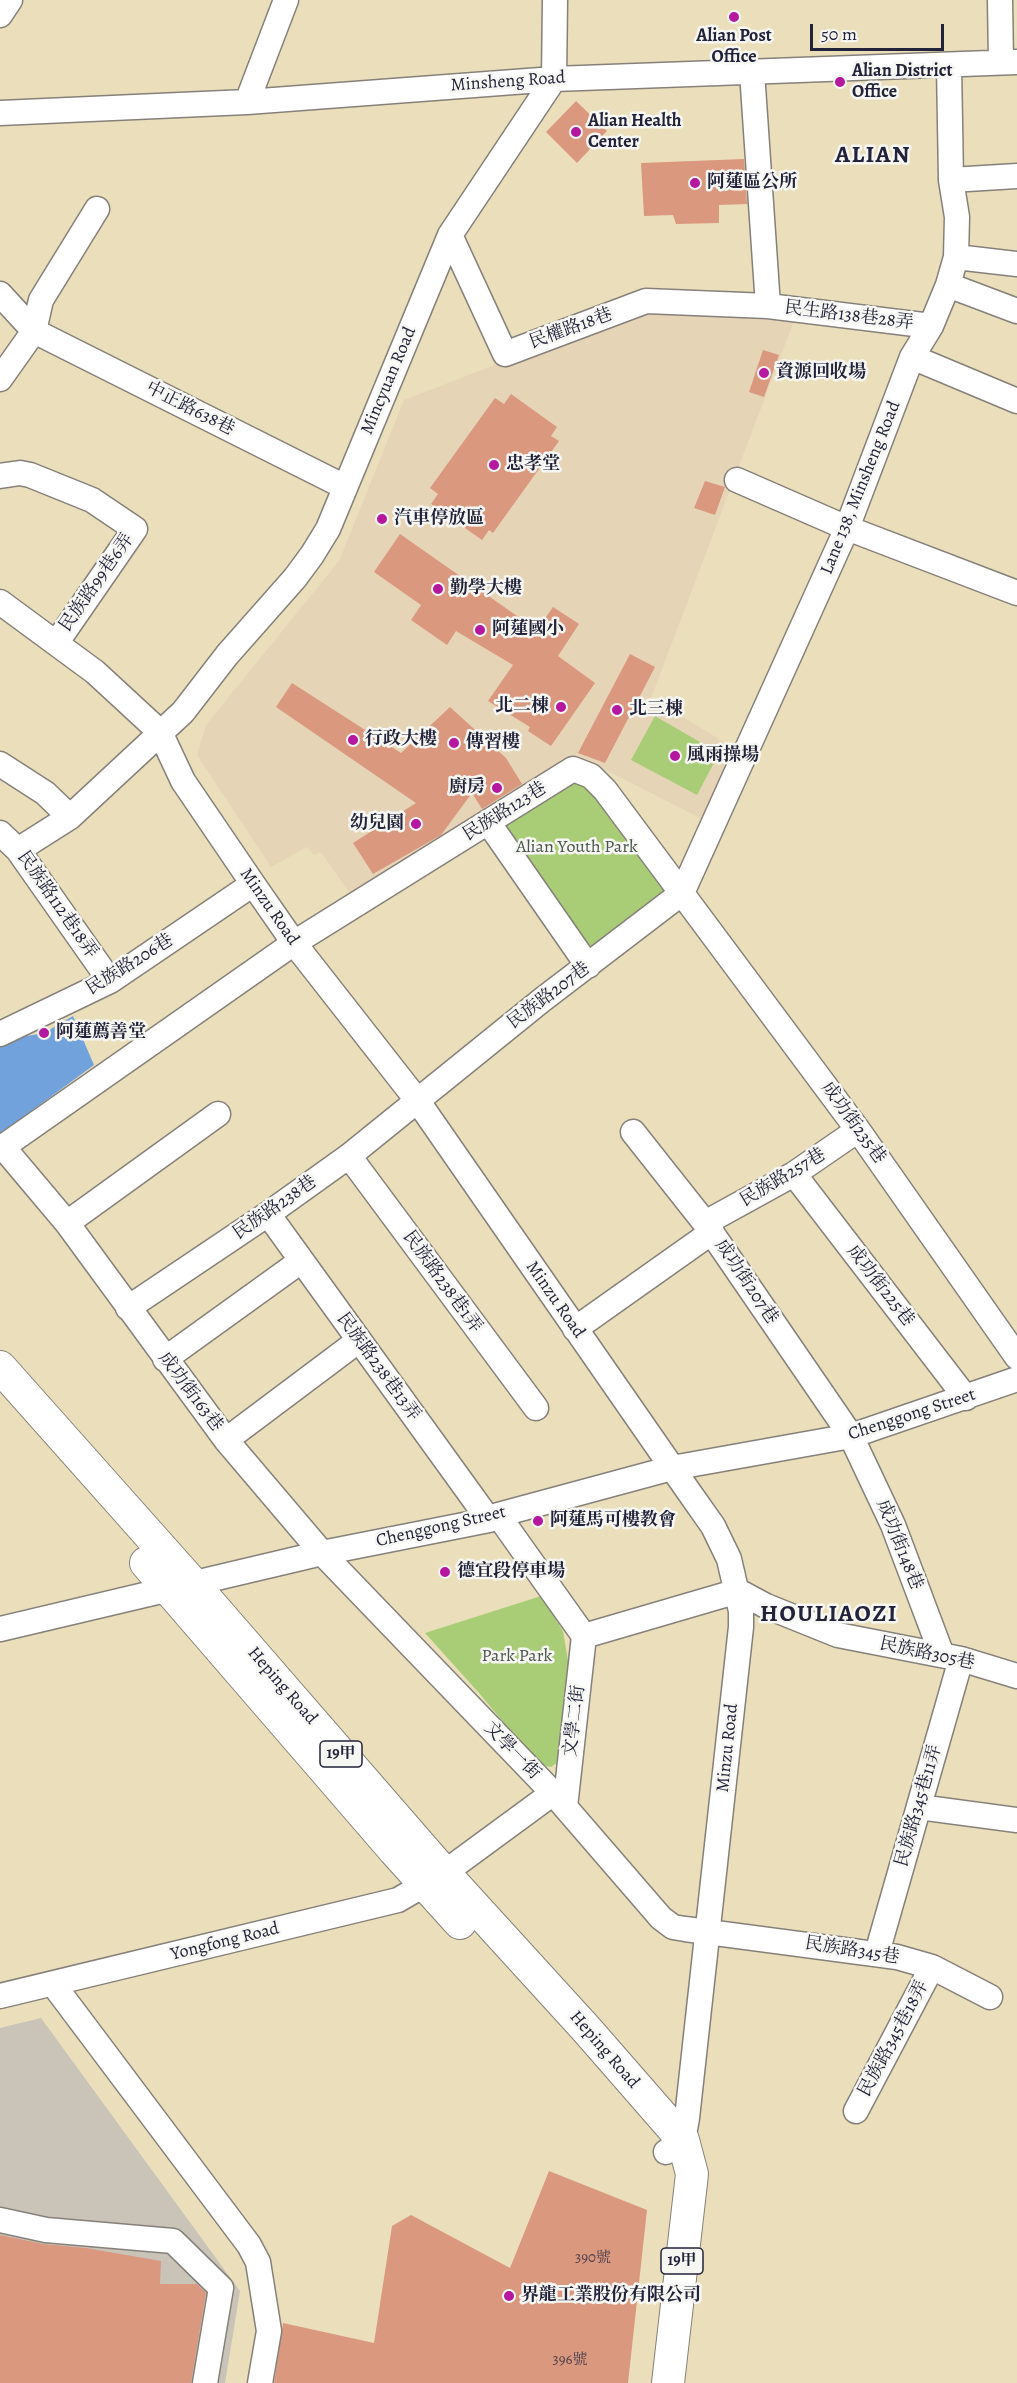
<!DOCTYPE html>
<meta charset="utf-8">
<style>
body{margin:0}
#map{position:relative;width:1017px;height:2383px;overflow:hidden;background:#eadfba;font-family:Alegreya,serif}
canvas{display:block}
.scale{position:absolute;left:810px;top:24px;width:134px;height:27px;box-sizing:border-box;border:3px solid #22223b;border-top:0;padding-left:8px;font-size:18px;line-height:21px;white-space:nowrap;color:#22223b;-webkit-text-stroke:4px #f6f6f2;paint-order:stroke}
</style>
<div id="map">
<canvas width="1017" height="2383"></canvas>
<div class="scale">50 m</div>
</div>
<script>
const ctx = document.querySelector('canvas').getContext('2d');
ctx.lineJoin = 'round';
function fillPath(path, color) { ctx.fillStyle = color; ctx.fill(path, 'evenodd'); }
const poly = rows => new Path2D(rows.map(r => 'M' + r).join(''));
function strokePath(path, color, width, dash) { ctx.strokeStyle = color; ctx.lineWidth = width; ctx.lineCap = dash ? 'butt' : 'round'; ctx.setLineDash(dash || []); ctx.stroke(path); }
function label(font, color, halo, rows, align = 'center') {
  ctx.font = font + ' Alegreya,"Noto Serif TC",serif'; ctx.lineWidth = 5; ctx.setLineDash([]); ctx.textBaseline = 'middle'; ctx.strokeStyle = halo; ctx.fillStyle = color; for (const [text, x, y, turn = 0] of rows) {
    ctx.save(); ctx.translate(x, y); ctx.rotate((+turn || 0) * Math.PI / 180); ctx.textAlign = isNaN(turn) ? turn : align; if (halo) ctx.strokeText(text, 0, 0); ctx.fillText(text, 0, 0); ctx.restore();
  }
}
const built = poly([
 [640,309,794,321,651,698,739,751,702,819,584,759,549,776,351,895,321,852,314,855,307,847,271,867,197,755,206,725,339,561,404,400]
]);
const industrial = poly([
 [41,2018,240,2291,225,2383,0,2383,0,2028]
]);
const green = poly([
 [655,716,719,753,697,795,631,760],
 [574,781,594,788,669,895,592,951,498,824],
 [541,1596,563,1631,571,1679,562,1759,551,1767,539,1765,479,1693,425,1633]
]);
const water = poly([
 [73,1016,94,1065,0,1134,0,1046,15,1038,44,1033]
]);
const building = poly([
 [576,101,607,131,577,163,546,132],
 [744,159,747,204,719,205,719,223,676,224,673,215,644,216,641,163],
 [763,350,779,355,764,397,749,392],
 [511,394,557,427,551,436,559,441,493,533,489,530,482,540,431,504,438,494,430,488,495,398,504,404],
 [705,481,725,487,715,515,694,508],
 [400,534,537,630,553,607,579,624,558,656,595,683,551,746,528,731,530,727,488,701,513,665,456,631,447,645,411,620,421,605,374,572],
 [630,654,655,667,605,763,578,753],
 [292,683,401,753,450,707,506,758,522,784,482,809,472,793,441,835,373,874,353,843,416,803,276,707],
 [549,2171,647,2210,628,2383,274,2383,283,2323,374,2343,392,2226,411,2215,510,2268],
 [0,2235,43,2244,86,2248,161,2261,160,2284,197,2284,206,2293,191,2383,0,2383]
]);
const minor = poly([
 [1000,0,1001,62],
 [0,15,10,0],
 [752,72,768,306],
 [247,102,286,0],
 [0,113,247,102,554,79,1017,62],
 [951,180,1017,176],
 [450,235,505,354,646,301,768,306,931,326],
 [956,257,1017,264],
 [948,285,1017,311],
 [0,294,34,331,345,487],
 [912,357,1017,401],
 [0,379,34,331,41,300,97,209],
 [0,476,20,473,30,475,92,500,135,529,57,642],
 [737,480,847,528,1017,593],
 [0,602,95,672,160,732,183,781,253,884,294,943,417,1100,689,1492,713,1526,729,1559,741,1611,741,1627,687,2118,683,2140,666,2152],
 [0,764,45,793,70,817],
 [488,822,588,966],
 [0,833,18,850,110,981],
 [18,850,70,817,183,712,227,655,295,578,312,555,328,529,450,235,554,79,555,0],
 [0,1034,110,981,253,884],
 [633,1132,705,1223,851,1436,893,1525,942,1655],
 [3,1147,67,1223,226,1440,322,1553,553,1793,661,1918,673,1927,685,1929,897,1957,932,1967,990,1997],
 [0,1149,294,943,573,769,591,776,605,790,858,1130,1017,1357],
 [349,1156,536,1408],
 [794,1174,966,1398],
 [268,1214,489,1520],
 [67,1223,218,1114],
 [705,1223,794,1174,858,1130],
 [128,1308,268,1214,349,1156,542,1000,682,893,847,528,912,357,931,326,948,285,956,257,957,217,951,180,949,66],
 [575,1329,712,1232],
 [165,1359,301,1261],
 [226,1440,358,1341],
 [498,1515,584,1636,738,1591,766,1606,838,1635,961,1659,1017,1676],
 [0,1629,322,1553,489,1520,498,1515,672,1468,851,1436,1017,1379],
 [565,1807,584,1636],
 [919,1807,1017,1820],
 [877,1953,961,1659],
 [53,1984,249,2245,258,2262,269,2331,260,2383],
 [0,1996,398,1900,444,1873,553,1793],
 [856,2111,932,1967],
 [0,2220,46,2230,173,2241,221,2288,205,2383]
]);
const major = poly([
 [0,1367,194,1585,444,1873,588,2031,683,2140,692,2174,668,2383],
 [146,1563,394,1850,460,1923]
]);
const markers = [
 [734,17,6,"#b5179e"],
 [840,82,6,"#b5179e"],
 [576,132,6,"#b5179e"],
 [695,183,6,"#b5179e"],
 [764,373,6,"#b5179e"],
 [494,465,6,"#b5179e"],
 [382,519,6,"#b5179e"],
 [438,589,6,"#b5179e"],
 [480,630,6,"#b5179e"],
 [561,707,6,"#b5179e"],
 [617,710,6,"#b5179e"],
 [353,740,6,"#b5179e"],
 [454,743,6,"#b5179e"],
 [675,756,6,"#b5179e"],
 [497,788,6,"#b5179e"],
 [416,824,6,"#b5179e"],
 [44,1033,6,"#b5179e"],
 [538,1521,6,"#b5179e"],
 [445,1572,6,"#b5179e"],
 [509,2296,6,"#b5179e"]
];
const numberNames = [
 ["390號",593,2258],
 ["396號",570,2360]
];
const shields = [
 [341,1754,42],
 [682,2261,42]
];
const shieldNames = [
 ["19甲",341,1754],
 ["19甲",682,2261]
];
const poiNames = [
 ["Alian Post",734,37,"center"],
 ["Office",734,58,"center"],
 ["Alian District",852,72],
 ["Office",852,93],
 ["Alian Health",588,122],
 ["Center",588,143],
 ["阿蓮區公所",707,183],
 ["資源回收場",776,373],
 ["忠孝堂",506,465],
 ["汽車停放區",394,519],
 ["勤學大樓",450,589],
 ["阿蓮國小",492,630],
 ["北二棟",549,707,"right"],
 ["北三棟",629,710],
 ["行政大樓",365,740],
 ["傳習樓",466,743],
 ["風雨操場",687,756],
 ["廚房",485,788,"right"],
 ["幼兒園",404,824,"right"],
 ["阿蓮薦善堂",56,1033],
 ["阿蓮馬可樓教會",550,1521],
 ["德宜段停車場",457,1572],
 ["界龍工業股份有限公司",521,2296]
];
const streetNames = [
 ["Minsheng Road",508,82,-4],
 ["民生路138巷28弄",849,316,7],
 ["民權路18巷",571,329,-20],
 ["Mincyuan Road",389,381,-67],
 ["中正路638巷",190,409,27],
 ["Lane 138, Minsheng Road",861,488,-68],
 ["民族路99巷6弄",97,583,-55],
 ["民族路123巷",505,812,-32],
 ["民族路112巷18弄",57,905,55],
 ["Minzu Road",269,907,55],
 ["民族路206巷",130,965,-32],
 ["民族路207巷",549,996,-37],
 ["成功街235巷",853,1123,54],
 ["民族路257巷",783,1178,-31],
 ["民族路238巷",275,1208,-35],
 ["民族路238巷1弄",442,1282,54],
 ["成功街207巷",746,1282,56],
 ["成功街225巷",880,1286,52],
 ["Minzu Road",555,1300,55],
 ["民族路238巷13弄",378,1367,54],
 ["成功街163巷",190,1392,53],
 ["Chenggong Street",912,1415,-18],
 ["Chenggong Street",441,1527,-13],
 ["成功街148巷",899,1545,68],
 ["民族路305巷",927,1654,12],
 ["Heping Road",282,1686,49],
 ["文學二街",575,1721,-83],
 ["Minzu Road",728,1748,-84],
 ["文學一街",512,1751,46],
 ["民族路345巷11弄",919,1806,-74],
 ["Yongfong Road",225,1942,-14],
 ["民族路345巷",852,1951,9],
 ["民族路345巷18弄",894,2039,-62],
 ["Heping Road",604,2050,49]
];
const parkNames = [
 ["Alian Youth Park",577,848],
 ["Park Park",517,1657]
];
const districtNames = [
 ["ALIAN",873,156],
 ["HOULIAOZI",829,1615]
];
fillPath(built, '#e6d4b7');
fillPath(industrial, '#cac3b8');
fillPath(green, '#a9cd77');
fillPath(water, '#72a2dc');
fillPath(building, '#da987f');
strokePath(minor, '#86807a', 27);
strokePath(major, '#86807a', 34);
strokePath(minor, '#fff', 24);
strokePath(major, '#fff', 32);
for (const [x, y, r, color] of markers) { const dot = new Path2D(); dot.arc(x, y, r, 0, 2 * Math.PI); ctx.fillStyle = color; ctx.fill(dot); strokePath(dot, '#f6f6f2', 2); }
label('15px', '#50404c', null, numberNames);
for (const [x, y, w] of shields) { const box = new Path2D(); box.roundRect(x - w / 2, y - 13, w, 26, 4.5); ctx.fillStyle = '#f6f6f2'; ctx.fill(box); strokePath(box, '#22223b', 1.5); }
label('bold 16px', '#22223b', null, shieldNames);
label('bold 18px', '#22223b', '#f6f6f2', poiNames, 'left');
label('18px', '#22223b', '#f6f6f2', streetNames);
label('18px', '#4a554d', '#f6f6f2', parkNames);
ctx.letterSpacing = '1.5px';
label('bold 24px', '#22223b', '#f6f6f2', districtNames);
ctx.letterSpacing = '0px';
</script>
